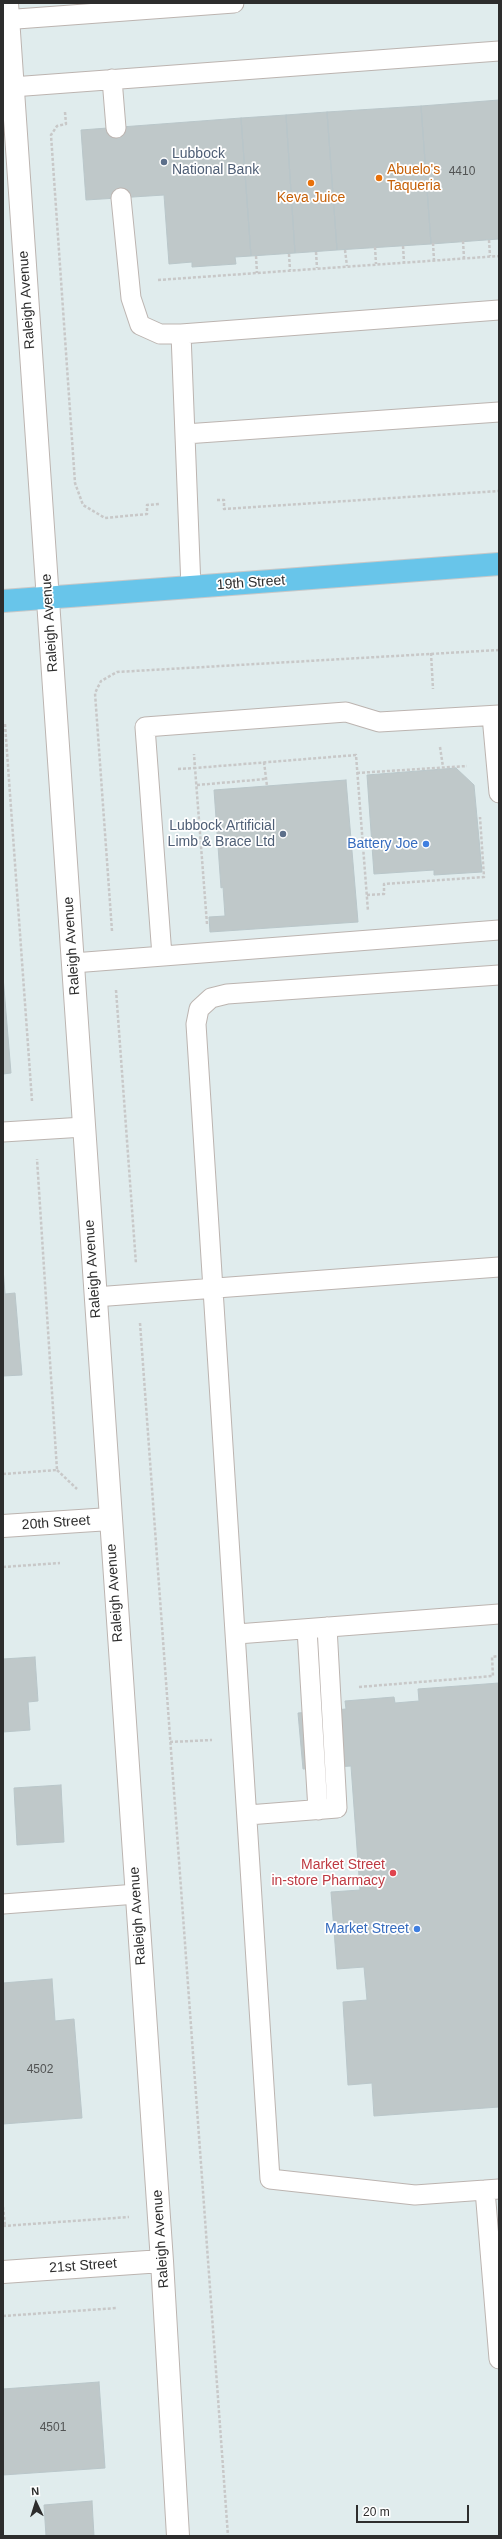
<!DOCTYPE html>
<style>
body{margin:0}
#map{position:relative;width:502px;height:2539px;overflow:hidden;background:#e0eced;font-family:Helvetica,sans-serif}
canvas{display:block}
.frame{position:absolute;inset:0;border:4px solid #2d2d2d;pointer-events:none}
.north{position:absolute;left:16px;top:2483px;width:40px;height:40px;-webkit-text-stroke:3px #fff;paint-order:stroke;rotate:356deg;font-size:11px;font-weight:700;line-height:16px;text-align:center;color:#2d2d2d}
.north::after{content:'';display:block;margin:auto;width:14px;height:18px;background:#2d2d2d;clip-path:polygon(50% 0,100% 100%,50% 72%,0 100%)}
.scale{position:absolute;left:356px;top:2505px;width:113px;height:18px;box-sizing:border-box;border:2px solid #2d2d2d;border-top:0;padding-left:5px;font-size:12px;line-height:14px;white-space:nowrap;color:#2d2d2d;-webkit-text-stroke:3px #fff;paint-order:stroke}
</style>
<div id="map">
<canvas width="502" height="2539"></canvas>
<div class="frame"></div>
<div class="north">N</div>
<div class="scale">20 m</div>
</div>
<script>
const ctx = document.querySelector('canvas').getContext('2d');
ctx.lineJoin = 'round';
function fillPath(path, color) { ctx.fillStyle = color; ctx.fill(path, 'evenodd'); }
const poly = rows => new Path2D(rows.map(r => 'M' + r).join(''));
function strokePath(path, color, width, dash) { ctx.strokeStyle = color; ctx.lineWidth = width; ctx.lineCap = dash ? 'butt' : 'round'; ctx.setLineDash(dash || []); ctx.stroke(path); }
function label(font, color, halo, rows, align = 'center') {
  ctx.font = font + ' Helvetica,sans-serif'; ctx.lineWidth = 3.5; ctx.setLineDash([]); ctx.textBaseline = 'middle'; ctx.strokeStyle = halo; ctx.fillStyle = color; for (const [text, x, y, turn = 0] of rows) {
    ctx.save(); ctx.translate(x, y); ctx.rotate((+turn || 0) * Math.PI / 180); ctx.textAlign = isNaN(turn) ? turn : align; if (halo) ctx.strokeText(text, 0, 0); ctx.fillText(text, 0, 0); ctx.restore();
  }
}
const building = poly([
 [499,100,499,239,431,244,421,106,499,100],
 [421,106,431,244,337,250,327,112,421,106],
 [327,112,337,250,295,253,286,115,327,112],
 [286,115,295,253,251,256,241,118,286,115],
 [241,118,251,256,235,257,236,264,192,267,192,262,169,264,164,195,86,200,81,130,241,118],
 [456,768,474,785,482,872,434,875,434,870,374,874,367,775,456,768],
 [346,780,358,922,210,932,209,917,225,916,223,887,221,888,214,790,346,780],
 [3,976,11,1073,3,1074,3,976],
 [3,1268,5,1294,15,1293,22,1375,3,1376,3,1268],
 [35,1657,38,1701,28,1702,30,1730,3,1732,3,1659,35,1657],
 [499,1683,499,2107,374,2116,372,2083,348,2085,343,2002,367,2000,364,1967,337,1969,331,1892,360,1890,351,1766,303,1769,298,1713,346,1709,345,1701,394,1697,395,1703,419,1701,418,1689,499,1683],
 [61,1785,64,1842,17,1845,14,1788,61,1785],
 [52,1979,55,2021,74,2019,82,2118,3,2124,3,1983,52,1979],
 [99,2382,105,2468,3,2475,3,2389,99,2382],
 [92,2501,94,2536,46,2536,44,2505,92,2501]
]);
const path = poly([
 [65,112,66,124,57,126,51,135,75,483,83,505,105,518,147,514,147,505,159,504],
 [489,240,490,256],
 [463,241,464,258],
 [433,243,434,260],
 [403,246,404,262],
 [375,247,376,264],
 [345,250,347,266],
 [316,252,317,268],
 [289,254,290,270],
 [256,256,257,273],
 [158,280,499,256],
 [217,500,224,500,224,509,499,491],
 [431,653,433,689],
 [5,724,32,1101],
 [440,747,443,767],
 [264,762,267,786],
 [178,769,195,768,194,754],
 [357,773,467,766],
 [197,785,266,779],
 [367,895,384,894,384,884,484,877,480,817],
 [207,924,195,768,356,755,368,911],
 [112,931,95,693,101,681,117,672,499,650],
 [116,990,136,1264],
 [140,1323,228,2536],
 [57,1470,77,1489],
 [3,1474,57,1470,37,1159],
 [3,1567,60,1563],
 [359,1687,493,1676,492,1657,499,1656],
 [170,1742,212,1740],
 [3,2207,5,2226],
 [3,2226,129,2217],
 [3,2316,117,2308]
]);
const lane = poly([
 [3,20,234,3],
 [112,79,116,128],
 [12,87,499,51],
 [121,198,131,298,140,325,160,334,181,334,191,588],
 [181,334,499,310],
 [185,434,499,412],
 [492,716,499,793],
 [162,956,145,727,346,712,379,722,499,715],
 [73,963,499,930],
 [499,975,227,994,211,998,199,1009,196,1024,270,2179,415,2195,499,2189],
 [3,1132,84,1127],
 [95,1297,499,1267],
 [307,1629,318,1810],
 [237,1634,499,1614],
 [248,1815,337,1808,327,1627],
 [3,1904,137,1894],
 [485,2190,499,2359]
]);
const street = poly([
 [7,3,162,2261,178,2536],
 [3,1526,110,1519],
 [3,2272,162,2261]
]);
const primary = poly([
 [3,601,499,564]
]);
const markers = [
 [164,162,4,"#5c6f8a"],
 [379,178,4,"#e8710a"],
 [311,183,4,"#e8710a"],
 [283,834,4,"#5c6f8a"],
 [426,844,4,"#3f7fe0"],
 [393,1873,4,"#e0444e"],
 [417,1929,4,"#3f7fe0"]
];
const numberNames = [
 ["4410",462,172],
 ["4502",40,2070],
 ["4501",53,2428]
];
const serviceNames = [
 ["Lubbock",172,154],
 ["National Bank",172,170],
 ["Lubbock Artificial",275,826,"right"],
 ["Limb & Brace Ltd",275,842,"right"]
];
const foodNames = [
 ["Abuelo's",387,170],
 ["Taqueria",387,186],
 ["Keva Juice",311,198,"center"]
];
const streetNames = [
 ["Raleigh Avenue",27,300,-94],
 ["19th Street",251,583,-4],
 ["Raleigh Avenue",50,623,-94],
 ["Raleigh Avenue",72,946,-94],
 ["Raleigh Avenue",93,1269,-94],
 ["20th Street",56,1523,-4],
 ["Raleigh Avenue",115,1593,-94],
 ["Raleigh Avenue",138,1916,-94],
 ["Raleigh Avenue",161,2239,-94],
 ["21st Street",83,2266,-4]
];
const shopNames = [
 ["Battery Joe",418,844],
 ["Market Street",409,1929]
];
const healthNames = [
 ["Market Street",385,1865],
 ["in-store Pharmacy",385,1881]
];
fillPath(building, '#bfc8c9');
strokePath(building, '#b9c6c9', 1);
strokePath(lane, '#bcb4b0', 21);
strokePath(street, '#bcb4b0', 24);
strokePath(primary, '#c8c8c8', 24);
strokePath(path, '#c8c8c8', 2.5, [3, 2]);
strokePath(lane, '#fff', 19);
strokePath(street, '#fff', 22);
strokePath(primary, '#68c5ea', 22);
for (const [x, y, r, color] of markers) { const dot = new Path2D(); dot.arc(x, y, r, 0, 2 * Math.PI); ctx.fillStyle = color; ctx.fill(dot); strokePath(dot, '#fff', 1.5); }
label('12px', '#525454', null, numberNames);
label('14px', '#4e5e75', '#fff', serviceNames, 'left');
label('14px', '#c56008', '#fff', foodNames, 'left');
label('14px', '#2d2d2d', '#fff', streetNames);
label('14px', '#366cbe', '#fff', shopNames, 'right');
label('14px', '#be3a42', '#fff', healthNames, 'right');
</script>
